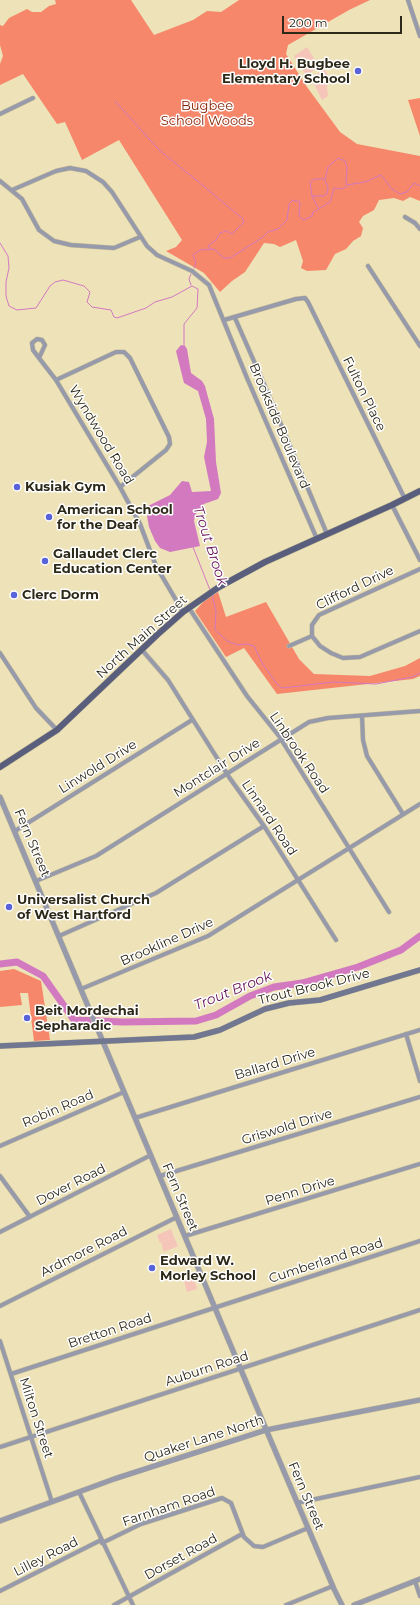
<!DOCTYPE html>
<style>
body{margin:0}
#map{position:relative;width:420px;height:1605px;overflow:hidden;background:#ede2b8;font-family:Montserrat,sans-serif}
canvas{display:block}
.scale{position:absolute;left:282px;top:16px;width:120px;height:18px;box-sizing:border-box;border:2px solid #2d2918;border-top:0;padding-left:5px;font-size:12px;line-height:14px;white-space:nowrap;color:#2d2918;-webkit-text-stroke:3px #fff;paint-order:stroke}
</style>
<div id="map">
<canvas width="420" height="1605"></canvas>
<div class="scale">200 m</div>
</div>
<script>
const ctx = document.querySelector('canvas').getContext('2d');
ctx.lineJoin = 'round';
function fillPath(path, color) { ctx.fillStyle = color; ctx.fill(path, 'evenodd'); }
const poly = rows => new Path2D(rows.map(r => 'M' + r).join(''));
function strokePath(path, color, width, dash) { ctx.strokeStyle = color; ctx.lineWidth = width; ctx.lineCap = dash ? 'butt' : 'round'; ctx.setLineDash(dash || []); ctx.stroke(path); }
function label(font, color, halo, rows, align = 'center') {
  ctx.font = font + ' Montserrat,sans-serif'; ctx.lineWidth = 3; ctx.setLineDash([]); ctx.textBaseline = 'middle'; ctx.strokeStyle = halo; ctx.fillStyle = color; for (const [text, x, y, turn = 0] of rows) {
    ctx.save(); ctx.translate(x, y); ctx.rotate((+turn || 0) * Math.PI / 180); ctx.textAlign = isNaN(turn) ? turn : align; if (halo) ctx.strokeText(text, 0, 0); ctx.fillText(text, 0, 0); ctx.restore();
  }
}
const green = poly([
 [307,47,319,67,306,75,294,56],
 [324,69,332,81,327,86,328,96,322,100,312,80,314,76],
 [171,1229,174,1237,160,1243,157,1235],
 [174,1237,178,1246,164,1252,161,1243],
 [193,1277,197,1289,187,1292,184,1281]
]);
const forest = poly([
 [55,0,131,0,154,35,193,20,207,11,221,12,239,0,370,0,349,10,288,45,286,54,307,87,340,132,357,144,420,156,420,201,410,197,403,201,394,198,379,200,374,210,363,216,359,222,363,228,361,236,353,241,346,249,335,254,326,270,307,271,301,268,303,261,296,240,280,247,274,244,264,243,245,272,232,281,220,292,204,273,166,251,176,247,182,240,119,140,82,160,65,122,57,124,23,74,0,85,0,64,3,56,0,45,0,25,3,26,9,18,27,9,32,12,41,12,49,6,56,4],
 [420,98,420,136,408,100],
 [218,592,226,617,266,602,299,659,314,674,370,676,405,666,420,658,420,676,413,679,277,694,244,648,226,657,195,611,205,600],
 [14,969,41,981,50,1040,34,1041,28,993,20,993,22,1005,0,1007,0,971]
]);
const water = poly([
 [181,345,185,346,187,349,191,373,202,381,205,386,214,419,216,462,221,493,218,499,204,504,195,515,194,521,200,546,170,552,160,548,155,541,149,527,147,516,148,506,170,495,182,481,189,482,192,492,211,491,204,457,207,442,206,419,198,391,184,383,176,351]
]);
const stream = poly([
 [115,101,159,150,200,183],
 [201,184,243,219,244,222,232,234,226,231,220,233,216,240,208,246,211,249],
 [312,196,323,196,327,194,328,188,325,180],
 [320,208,330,202,334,188,342,189,347,186],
 [0,243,8,256,9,268,6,282,6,296,9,306,17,310,36,308,50,286,55,282,63,280,84,286,90,292,87,302,92,307,111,310,114,317,117,318,146,308,155,302,172,297,192,286,198,289,197,308,184,324,184,347],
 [194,268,196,262,193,255,200,250,214,249,224,258,230,258,263,237,268,232,278,229,287,220,289,204,293,200,300,202,299,215,301,218,304,220,312,216,313,212,319,209,312,196,310,182,315,179,325,179,328,167,338,158,345,161,347,167,346,182,347,185,365,182,381,175,392,189,400,194,407,192,414,183,420,186],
 [191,274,189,279,191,285],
 [193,547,210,590],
 [212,595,216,611,215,630,227,641,238,645,247,644,254,646,262,663,277,684,282,688,334,682,376,684,412,677,420,673]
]);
const river = poly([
 [0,964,17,962,43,976,74,1020,123,1022,196,1021,216,1015,250,996,274,987,302,983,358,967,401,950,420,936]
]);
const minor = poly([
 [408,0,420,36],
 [0,114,33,98],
 [0,181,22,199,39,230,54,241,71,245,114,248,140,237],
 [12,190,56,171,70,168,86,171,103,182,112,192,147,246,157,255,192,271,209,285,247,378,317,539],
 [405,217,415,223,420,229],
 [368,266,420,346],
 [235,318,264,384,327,534],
 [224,320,296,299,305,298,308,302,405,499],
 [39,358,45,345,42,340,37,339,32,343,33,350,39,358,56,380,120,487,140,524,156,566,183,612],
 [56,380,116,352,124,352,130,358,169,437,170,444,166,450,120,487],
 [392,505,420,560],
 [189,608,247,696,279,736,389,912],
 [312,636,312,625,319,615,420,569],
 [289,646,312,636,320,646,331,653,343,658,360,657,420,631],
 [142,650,168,680,229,777,264,826,336,940],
 [0,653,36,708,57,730],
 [362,716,363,740,367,756,403,814],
 [15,831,192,720],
 [36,881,96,856,309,722,328,718,420,711],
 [59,936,156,893,264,826],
 [81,989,208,936,420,804],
 [406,1034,420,1081],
 [135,1118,420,1030],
 [0,1146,124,1092],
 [0,1176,30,1217],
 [160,1176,420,1097],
 [0,1232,151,1155],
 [185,1236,420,1164],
 [0,1306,177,1217],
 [0,1341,52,1502],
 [11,1374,420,1241],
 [0,1447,420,1310],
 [79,1492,133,1605],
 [297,1503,420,1477],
 [102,1543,141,1524,222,1498,231,1503,244,1537,254,1546,263,1547,308,1528],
 [415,1581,420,1596],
 [0,1591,101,1540],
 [114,1605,242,1534],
 [286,1605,333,1586]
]);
const tertiary = poly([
 [0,797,268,1434,334,1589,342,1605],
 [0,1521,114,1479,266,1430,420,1400],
 [354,1605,420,1579]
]);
const secondary = poly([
 [0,1046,194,1037,220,1030,265,1009,289,1003,320,1000,420,970]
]);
const primary = poly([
 [0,767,57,730,158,634,183,612,219,587,265,562,392,505,420,491]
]);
const markers = [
 [358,71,4,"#5862d9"],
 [17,487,4,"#5862d9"],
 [49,517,4,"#5862d9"],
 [45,561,4,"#5862d9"],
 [14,595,4,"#5862d9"],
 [9,907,4,"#5862d9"],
 [27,1018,4,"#5862d9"],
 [152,1268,4,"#5862d9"]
];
const poiNames = [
 ["Lloyd H. Bugbee",350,64,"right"],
 ["Elementary School",350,79,"right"],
 ["Kusiak Gym",25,487],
 ["American School",57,510],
 ["for the Deaf",57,525],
 ["Gallaudet Clerc",53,554],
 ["Education Center",53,569],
 ["Clerc Dorm",22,595],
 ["Universalist Church",17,900],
 ["of West Hartford",17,915],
 ["Beit Mordechai",35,1011],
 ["Sepharadic",35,1026],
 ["Edward W.",160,1261],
 ["Morley School",160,1276]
];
const parkNames = [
 ["Bugbee",207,106],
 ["School Woods",207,121]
];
const streetNames = [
 ["Fulton Place",364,394,64],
 ["Brookside Boulevard",279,426,67],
 ["Wyndwood Road",101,435,59],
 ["Clifford Drive",355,588,-26],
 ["North Main Street",142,637,-42],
 ["Linbrook Road",299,753,56],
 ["Linwold Drive",98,767,-32],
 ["Montclair Drive",217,768,-32],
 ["Linnard Road",269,818,56],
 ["Fern Street",32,843,67],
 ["Brookline Drive",167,942,-24],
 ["Trout Brook Drive",314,987,-14],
 ["Ballard Drive",275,1064,-17],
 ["Robin Road",58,1109,-23],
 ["Griswold Drive",287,1127,-17],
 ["Dover Road",71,1185,-27],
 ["Penn Drive",300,1191,-17],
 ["Fern Street",180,1197,67],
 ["Ardmore Road",84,1252,-27],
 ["Cumberland Road",326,1261,-18],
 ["Bretton Road",110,1331,-18],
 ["Auburn Road",207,1369,-18],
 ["Milton Street",36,1418,72],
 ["Quaker Lane North",204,1439,-18],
 ["Fern Street",306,1496,67],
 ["Farnham Road",169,1507,-19],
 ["Lilley Road",46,1557,-27],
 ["Dorset Road",181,1557,-29]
];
const waterNames = [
 ["Trout Brook",210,546,72],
 ["Trout Brook",233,991,-22]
];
fillPath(green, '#f6c5b9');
fillPath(forest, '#f6876a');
fillPath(water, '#d379c0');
strokePath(stream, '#d379c0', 1);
strokePath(river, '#d379c0', 7);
strokePath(minor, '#c7bd98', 5);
strokePath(tertiary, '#c7bd98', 6);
strokePath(secondary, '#c7bd98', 6);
strokePath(primary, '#c7bd98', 7);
strokePath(minor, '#969aab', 4);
strokePath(tertiary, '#969aab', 5);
strokePath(secondary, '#717790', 5.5);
strokePath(primary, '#585e7c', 6);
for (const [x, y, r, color] of markers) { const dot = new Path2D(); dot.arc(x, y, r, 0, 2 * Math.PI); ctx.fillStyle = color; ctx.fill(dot); strokePath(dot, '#fff', 1.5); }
label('bold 13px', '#2d2918', '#fff', poiNames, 'left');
label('13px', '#821f01', '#fff', parkNames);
label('13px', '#2d2918', '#fff', streetNames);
label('italic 14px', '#67165a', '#fff', waterNames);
</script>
